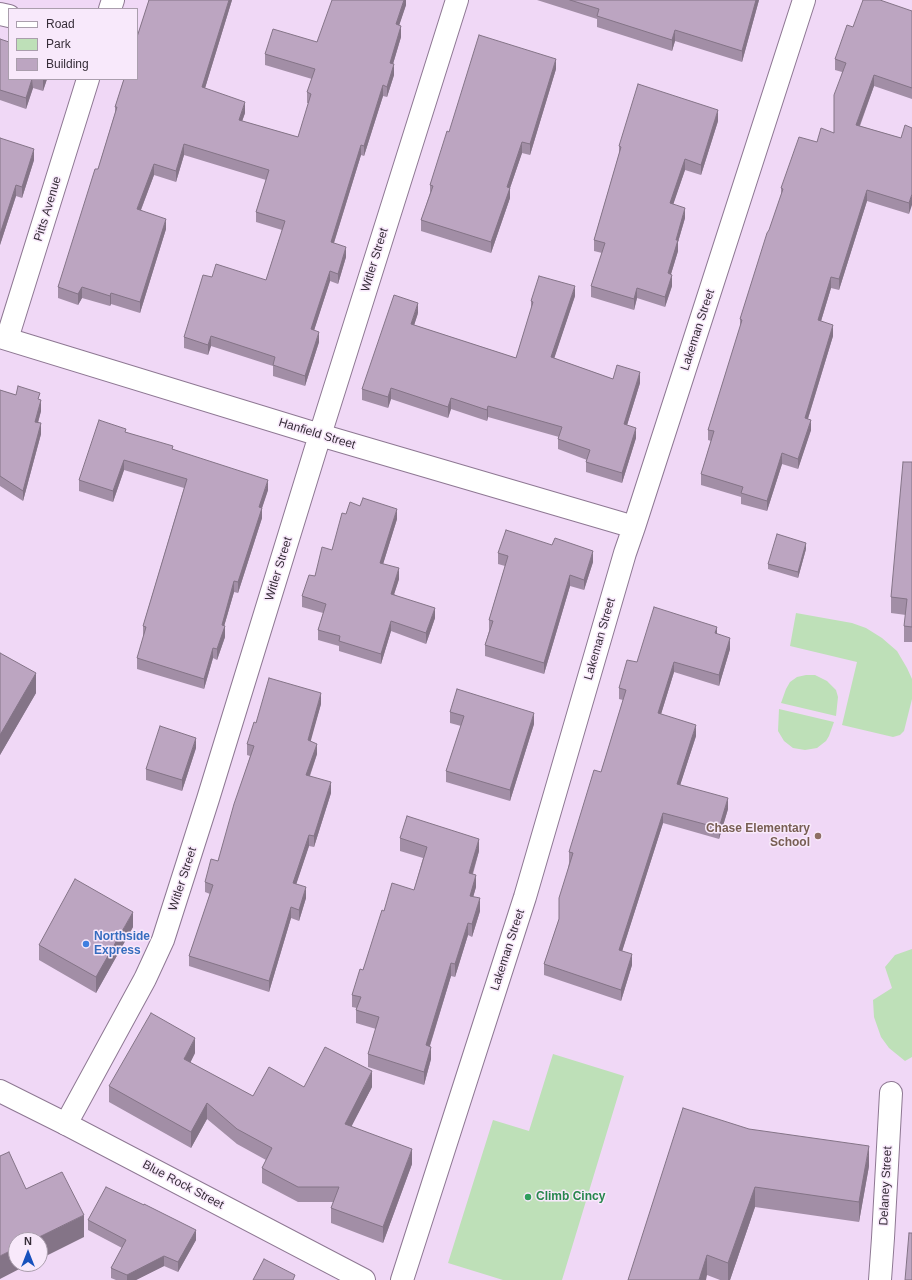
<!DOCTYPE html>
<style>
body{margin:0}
#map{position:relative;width:912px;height:1280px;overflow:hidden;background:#f0d8f6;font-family:Helvetica,sans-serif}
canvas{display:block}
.legend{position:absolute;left:8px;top:8px;width:130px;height:72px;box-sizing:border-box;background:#f8e9fb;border:1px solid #aa9ead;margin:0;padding:5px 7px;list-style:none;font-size:12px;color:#362d38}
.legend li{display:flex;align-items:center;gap:8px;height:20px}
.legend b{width:20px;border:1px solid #aa9ead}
.north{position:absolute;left:8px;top:1232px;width:40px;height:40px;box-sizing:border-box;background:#f8e9fb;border:1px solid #aa9ead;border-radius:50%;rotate:0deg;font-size:11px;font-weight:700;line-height:16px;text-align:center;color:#362d38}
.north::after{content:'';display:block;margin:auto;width:14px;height:18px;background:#1751bd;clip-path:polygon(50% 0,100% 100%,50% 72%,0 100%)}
</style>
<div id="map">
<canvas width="912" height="1280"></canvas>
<ul class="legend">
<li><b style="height:5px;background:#fff"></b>Road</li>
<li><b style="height:11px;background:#bee0b8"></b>Park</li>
<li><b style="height:11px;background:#bca5c1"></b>Building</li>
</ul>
<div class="north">N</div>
</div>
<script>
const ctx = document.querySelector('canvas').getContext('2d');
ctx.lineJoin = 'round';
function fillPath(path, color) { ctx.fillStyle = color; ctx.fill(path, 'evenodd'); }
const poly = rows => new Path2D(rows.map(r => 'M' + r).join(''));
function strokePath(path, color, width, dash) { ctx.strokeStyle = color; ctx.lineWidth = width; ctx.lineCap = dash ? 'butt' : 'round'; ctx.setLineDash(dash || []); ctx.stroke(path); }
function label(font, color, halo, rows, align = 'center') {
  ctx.font = font + ' Helvetica,sans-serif'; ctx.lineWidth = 3; ctx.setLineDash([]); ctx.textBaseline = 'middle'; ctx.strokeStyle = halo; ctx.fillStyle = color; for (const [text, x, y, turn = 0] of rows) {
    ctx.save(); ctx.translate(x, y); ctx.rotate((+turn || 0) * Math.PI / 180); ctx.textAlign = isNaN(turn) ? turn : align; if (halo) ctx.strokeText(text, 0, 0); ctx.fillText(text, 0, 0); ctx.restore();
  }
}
const green = poly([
 [796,613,852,623,866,628,882,638,897,651,907,668,912,679,912,699,904,731,900,735,893,737,842,725,857,662,790,646],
 [806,675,815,675,827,681,836,690,838,697,836,716,781,703,786,689,790,682,797,677],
 [779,709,834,722,829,736,826,741,817,748,805,750,793,748,784,741,778,731],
 [912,949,912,1057,905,1061,889,1048,881,1037,874,1017,873,1000,892,988,885,967,895,955],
 [553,1054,624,1076,562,1280,503,1280,448,1263,493,1120,529,1131]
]);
const minor = poly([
 [110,9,113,0],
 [0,14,9,16],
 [0,337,320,435,634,527],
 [7,339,88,79],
 [66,1124,145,979,163,940,208,799,320,435,457,0],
 [402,1280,525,897,625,553,634,527,804,0],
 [880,1280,883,1238,891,1093]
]);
const tertiary = poly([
 [0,1091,66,1124,364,1280]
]);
const wall = poly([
 [149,0,232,0,205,88,245,113,242,121,298,137,309,103,307,103,307,92,312,79,265,65,265,54,317,42,406,0,406,5,399,25,401,37,393,64,394,75,387,97,383,96,364,156,361,155,334,243,346,257,338,284,330,281,314,330,319,342,305,386,273,376,273,366,211,346,208,355,184,348,184,337,212,277,266,280,282,230,256,222,256,212,266,180,184,155,176,182,154,175,141,210,166,229,140,313,111,304,110,306,82,298,78,305,58,298,58,287,98,169,115,113,115,107],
 [537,0,759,0,742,62,675,41,672,51,597,27,597,19],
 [912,11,912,99,874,86,860,126,901,138,912,128,909,214,867,201,839,290,831,288,821,321,833,336,808,419,811,430,798,469,782,464,767,511,741,504,741,497,701,485,701,474,711,441,708,440,708,430,740,328,740,319,781,195,781,188,817,142,834,133,842,72,835,70,835,59,853,27],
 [0,39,9,79,47,79,43,91,33,88,26,109,0,100],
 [556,69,530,155,522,153,510,188,510,198,491,253,421,231,421,220,430,193,430,185,449,132],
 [718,121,701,175,685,170,673,204,685,218,678,242,678,251,671,274,672,286,665,307,637,298,634,310,591,297,591,286,602,253,594,251,594,240,619,154,619,146],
 [0,138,34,160,22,198,16,196,0,245],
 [575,296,554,358,613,379,640,383,627,425,636,438,622,483,586,472,586,462,587,460,558,449,558,439,559,437,488,417,487,421,451,409,448,418,391,399,388,408,362,400,362,389,418,313,414,325,516,358,531,310,531,301],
 [0,390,16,395,40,400,41,411,38,423,41,434,23,501,0,486],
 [126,432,173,449,268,490,262,508,262,518,238,593,234,592,224,626,225,637,217,660,213,658,204,689,137,669,137,658,144,636,143,636,143,626,184,488,124,470,113,502,79,491,79,480],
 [912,462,912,642,904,642,904,626,906,615,891,613,891,597],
 [346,514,397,519,383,564,399,579,394,594,435,618,426,644,391,631,381,664,339,651,339,646,318,640,318,630,323,613,302,607,302,596,332,550],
 [806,549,798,578,768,569,768,564],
 [498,553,593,562,584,590,570,586,544,674,485,656,485,645,489,631,489,620,505,566,498,564],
 [717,634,730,649,719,686,674,672,661,714,696,736,680,785,728,809,719,839,663,823,622,951,632,965,621,1001,544,975,544,964,559,919,569,863,569,852,601,772,623,700,619,699,619,688,637,662],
 [0,653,36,693,0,755],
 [321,704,310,741,317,754,310,776,331,793,314,847,309,846,296,884,306,898,299,921,291,918,269,992,189,966,189,956,210,894,205,892,205,882,218,861,250,756,247,755,247,744,256,723],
 [450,712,534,724,510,801,446,782,446,771,461,726,450,723],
 [196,748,182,791,146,780,146,769],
 [400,838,479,851,473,874,476,887,473,897,480,911,472,937,468,935,455,977,451,976,430,1046,431,1059,424,1085,368,1067,368,1054,376,1029,356,1023,356,1010,357,1008,352,1007,352,995,363,970,384,911,414,890,423,858,400,851],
 [133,927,96,993,39,960,39,945],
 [195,1053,190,1063,253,1096,304,1087,372,1087,351,1126,412,1164,383,1243,331,1223,331,1208,333,1202,298,1202,262,1183,262,1168,266,1160,237,1144,207,1119,191,1148,109,1102,109,1086],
 [749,1129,869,1166,859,1222,755,1207,730,1280,720,1280,707,1275,628,1280],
 [88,1220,196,1240,178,1272,164,1266,136,1280,116,1280,111,1278,111,1268,122,1248,88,1230]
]);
const shadedWall = poly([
 [229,0,232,0,202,98,202,87],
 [404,0,406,0,406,5,396,35,396,24],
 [756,0,759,0,742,62,742,51],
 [401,26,401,37,390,74,390,63],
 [675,30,675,41,672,51,672,40],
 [556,59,556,69,530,155,530,144],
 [394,64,394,75,387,97,387,87],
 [874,75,874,86,856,135,856,125],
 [32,79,33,88,26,109,26,98],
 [43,79,47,79,43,91],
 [383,85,383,96,364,156,364,146],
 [245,102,245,113,239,130,239,120],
 [718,110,718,121,701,175,701,165],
 [522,142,522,153,510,188,510,198,491,253,491,242,507,187],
 [184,144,184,155,176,182,176,171],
 [361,145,361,155,331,252,331,242],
 [34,149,34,160,22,198,22,187],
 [685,159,685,170,670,214,670,203],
 [154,164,154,175,137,220,137,209],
 [16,185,16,196,0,245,0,234],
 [867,190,867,201,839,290,839,279],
 [912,194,912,205,909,214,909,203],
 [685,208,685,218,678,242,678,251,668,284,668,273,676,240],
 [166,219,166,229,140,313,140,302],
 [346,247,346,257,338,284,338,274],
 [330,271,330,281,311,340,311,329],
 [672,275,672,286,665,307,665,297],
 [831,277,831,288,818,331,818,320],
 [575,286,575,296,551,368,551,357],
 [82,287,82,298,78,305,78,294],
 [637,288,637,298,634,310,634,299],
 [111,293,111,304,110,306,110,296],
 [418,303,418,313,411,335,411,324],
 [833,325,833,336,805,428,805,418],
 [319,332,319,342,305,386,305,376],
 [211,336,211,346,208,355,208,345],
 [640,372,640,383,624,435,624,424],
 [391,388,391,399,388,408,388,397],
 [451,398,451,409,448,418,448,407],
 [41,400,41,411,35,433,35,422],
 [488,406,488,417,487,421,487,410],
 [811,420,811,430,798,469,798,459],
 [41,423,41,434,23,501,23,491],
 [636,428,636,438,622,483,622,473],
 [782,453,782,464,767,511,767,501],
 [124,460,124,470,113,502,113,491],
 [268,480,268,490,262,508,262,518,238,593,238,582,259,507],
 [397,509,397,519,380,574,380,563],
 [806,543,806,549,798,578,798,572],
 [593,551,593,562,584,590,584,580],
 [399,568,399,579,391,604,391,594],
 [570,575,570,586,544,674,544,663],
 [234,581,234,592,223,630,225,626,225,637,217,660,217,649,222,625],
 [435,608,435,618,426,644,426,633],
 [391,621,391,631,381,664,381,654],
 [717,627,717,638,715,633],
 [730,638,730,649,719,686,719,675],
 [213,648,213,658,204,689,204,679],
 [674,662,674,672,658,724,658,713],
 [36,673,36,693,0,755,0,735],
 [321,693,321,704,308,751,308,740],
 [534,713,534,724,510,801,510,790],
 [696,725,696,736,677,795,677,784],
 [196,738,196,748,182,791,182,780],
 [317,744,317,754,306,786,306,775],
 [331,782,331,793,314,847,314,836],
 [728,798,728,809,719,839,719,828],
 [663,813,663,823,619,961,619,950],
 [309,835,309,846,293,894,293,883],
 [479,839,479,851,469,885,469,873],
 [476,875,476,887,470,908,470,896],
 [306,887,306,898,299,921,299,910],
 [480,898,480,911,472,937,472,924],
 [291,907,291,918,269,992,269,981],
 [133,912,133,927,96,993,96,977],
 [468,923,468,935,455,977,455,964],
 [632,954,632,965,621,1001,621,990],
 [451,963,451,976,426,1058,426,1045],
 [195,1038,195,1053,184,1075,184,1059],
 [431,1047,431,1059,424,1085,424,1072],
 [372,1071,372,1087,345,1139,345,1124],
 [207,1103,207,1119,191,1148,191,1132],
 [869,1146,869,1166,859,1222,859,1202],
 [412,1149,412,1164,383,1243,383,1227],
 [755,1187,755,1207,730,1280,728,1280,728,1263],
 [84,1215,84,1237,40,1259,40,1240,33,1240],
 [196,1230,196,1240,178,1272,178,1262],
 [16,1248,16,1264,29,1264,0,1279,0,1256],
 [707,1255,707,1275,706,1280,699,1280],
 [164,1256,164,1266,136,1280,127,1280,127,1275]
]);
const building = poly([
 [149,0,229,0,202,87,245,102,239,120,298,137,311,94,307,92,315,69,265,54,273,29,317,42,332,0,404,0,396,24,401,26,390,63,394,64,387,87,383,85,364,146,361,145,331,242,346,247,338,274,330,271,311,329,319,332,305,376,273,365,275,357,211,336,208,345,184,337,203,275,212,277,216,264,266,280,285,221,256,212,269,170,184,144,176,171,154,164,137,209,166,219,140,302,111,293,110,296,82,287,78,294,58,287,95,169,98,169,117,107,115,107,124,79,137,79,137,37,149,0],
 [570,0,756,0,742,51,675,30,672,40,597,16,599,9,570,0],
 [863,0,880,0,912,11,912,88,874,75,856,125,901,138,905,125,912,128,912,194,909,203,867,190,839,279,831,277,818,320,833,325,805,418,811,420,798,459,782,453,767,501,741,493,743,487,701,474,714,431,708,430,742,320,740,319,767,233,769,230,783,189,781,188,799,137,817,142,821,128,834,133,834,95,846,63,835,59,847,25,853,27,863,0],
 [479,35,556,59,530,144,522,142,507,187,510,188,491,242,421,220,433,186,430,185,447,131,449,132,479,35],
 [0,39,9,42,9,79,32,79,26,98,0,90,0,39],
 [638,84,718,110,701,165,685,159,670,203,685,208,676,240,678,240,668,273,672,275,665,297,637,288,634,299,591,286,605,243,594,240,621,147,619,146,638,84],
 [0,138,34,149,22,187,16,185,0,234,0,138],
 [539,276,575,286,551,357,613,379,617,365,640,372,624,424,636,428,622,473,586,462,590,450,558,439,562,427,488,406,487,410,451,398,448,407,391,388,388,397,362,389,394,295,418,303,411,324,516,358,533,302,531,301,539,276],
 [18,386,40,393,38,399,41,400,35,422,41,423,23,491,0,476,0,390,16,395,18,386],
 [99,420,126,429,125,432,173,446,172,449,268,480,259,507,262,508,238,582,234,581,222,625,225,626,217,649,213,648,204,679,137,658,146,627,143,626,187,479,124,460,113,491,79,480,99,420],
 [903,462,912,462,912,627,904,626,907,599,891,597,903,462],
 [363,498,397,509,380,563,399,568,391,594,435,608,426,633,391,621,381,654,339,641,340,636,318,630,326,604,302,596,309,575,315,576,322,547,332,550,342,513,346,514,350,502,360,506,363,498],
 [506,530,552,545,555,538,593,551,584,580,570,575,544,663,485,645,493,621,489,620,508,556,498,553,506,530],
 [777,534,806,543,798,572,768,564,777,534],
 [654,607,717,627,715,633,730,638,719,675,674,662,658,713,696,725,677,784,728,798,719,828,663,813,619,950,632,954,621,990,544,964,559,919,559,898,573,853,569,852,594,770,601,772,626,690,619,688,627,660,637,662,654,607],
 [0,653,36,673,0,735,0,653],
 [269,678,321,693,308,740,317,744,306,775,331,782,314,836,309,835,293,883,306,887,299,910,291,907,269,981,189,956,213,885,205,882,211,859,218,861,234,804,254,746,247,744,254,722,256,723,269,678],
 [457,689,534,713,510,790,446,771,464,716,450,712,457,689],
 [160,726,196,738,182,780,146,769,160,726],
 [407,816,479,839,469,873,476,875,470,896,480,898,472,924,468,923,455,964,451,963,426,1045,431,1047,424,1072,368,1054,379,1017,356,1010,361,997,352,995,360,969,363,970,382,910,384,911,392,883,414,890,427,847,400,838,407,816],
 [75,879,133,912,96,977,39,945,75,879],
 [151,1013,195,1038,184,1059,253,1096,269,1067,304,1087,325,1047,372,1071,345,1124,412,1149,383,1227,331,1208,339,1187,298,1187,262,1168,272,1148,237,1129,207,1103,191,1132,109,1086,151,1013],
 [683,1108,749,1129,869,1146,859,1202,755,1187,728,1263,707,1255,699,1280,628,1280,683,1108],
 [9,1152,26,1189,62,1172,84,1215,33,1240,16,1240,16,1248,0,1256,0,1156,9,1152],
 [106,1187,144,1205,144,1204,196,1230,178,1262,164,1256,127,1275,111,1268,126,1240,88,1220,106,1187],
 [909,1233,912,1233,912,1280,905,1280,909,1233],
 [264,1259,295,1275,293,1280,253,1280,264,1259]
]);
const markers = [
 [818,836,4,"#8d6e63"],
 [86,944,4,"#3f7fe0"],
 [528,1197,4,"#2e9e5b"]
];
const streetNames = [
 ["Pitts Avenue",48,209,-73],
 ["Witler Street",375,260,-73],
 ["Lakeman Street",698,330,-72],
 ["Hanfield Street",317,434,17],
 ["Witler Street",279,569,-73],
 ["Lakeman Street",600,639,-74],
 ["Witler Street",183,879,-72],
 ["Lakeman Street",508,950,-72],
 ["Blue Rock Street",183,1185,28],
 ["Delaney Street",886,1186,-87]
];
const educationNames = [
 ["Chase Elementary",810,829],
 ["School",810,843]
];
const shopNames = [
 ["Northside",94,937],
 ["Express",94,951]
];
const leisureNames = [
 ["Climb Cincy",536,1197]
];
fillPath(green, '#bee0b8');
strokePath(minor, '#8e7893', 24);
strokePath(tertiary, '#8e7893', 24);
strokePath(minor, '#fff', 22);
strokePath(tertiary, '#fff', 22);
fillPath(wall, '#a28ea6');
fillPath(shadedWall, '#847487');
fillPath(building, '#bca5c1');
strokePath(building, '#847487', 1);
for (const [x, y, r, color] of markers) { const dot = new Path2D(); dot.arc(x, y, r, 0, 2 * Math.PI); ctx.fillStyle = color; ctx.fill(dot); strokePath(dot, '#f8e9fb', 1.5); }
label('12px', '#362d38', '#f8e9fb', streetNames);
label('bold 12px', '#785e54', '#f8e9fb', educationNames, 'right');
label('bold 12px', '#366cbe', '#f8e9fb', shopNames, 'left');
label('bold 12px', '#27864d', '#f8e9fb', leisureNames, 'left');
</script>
